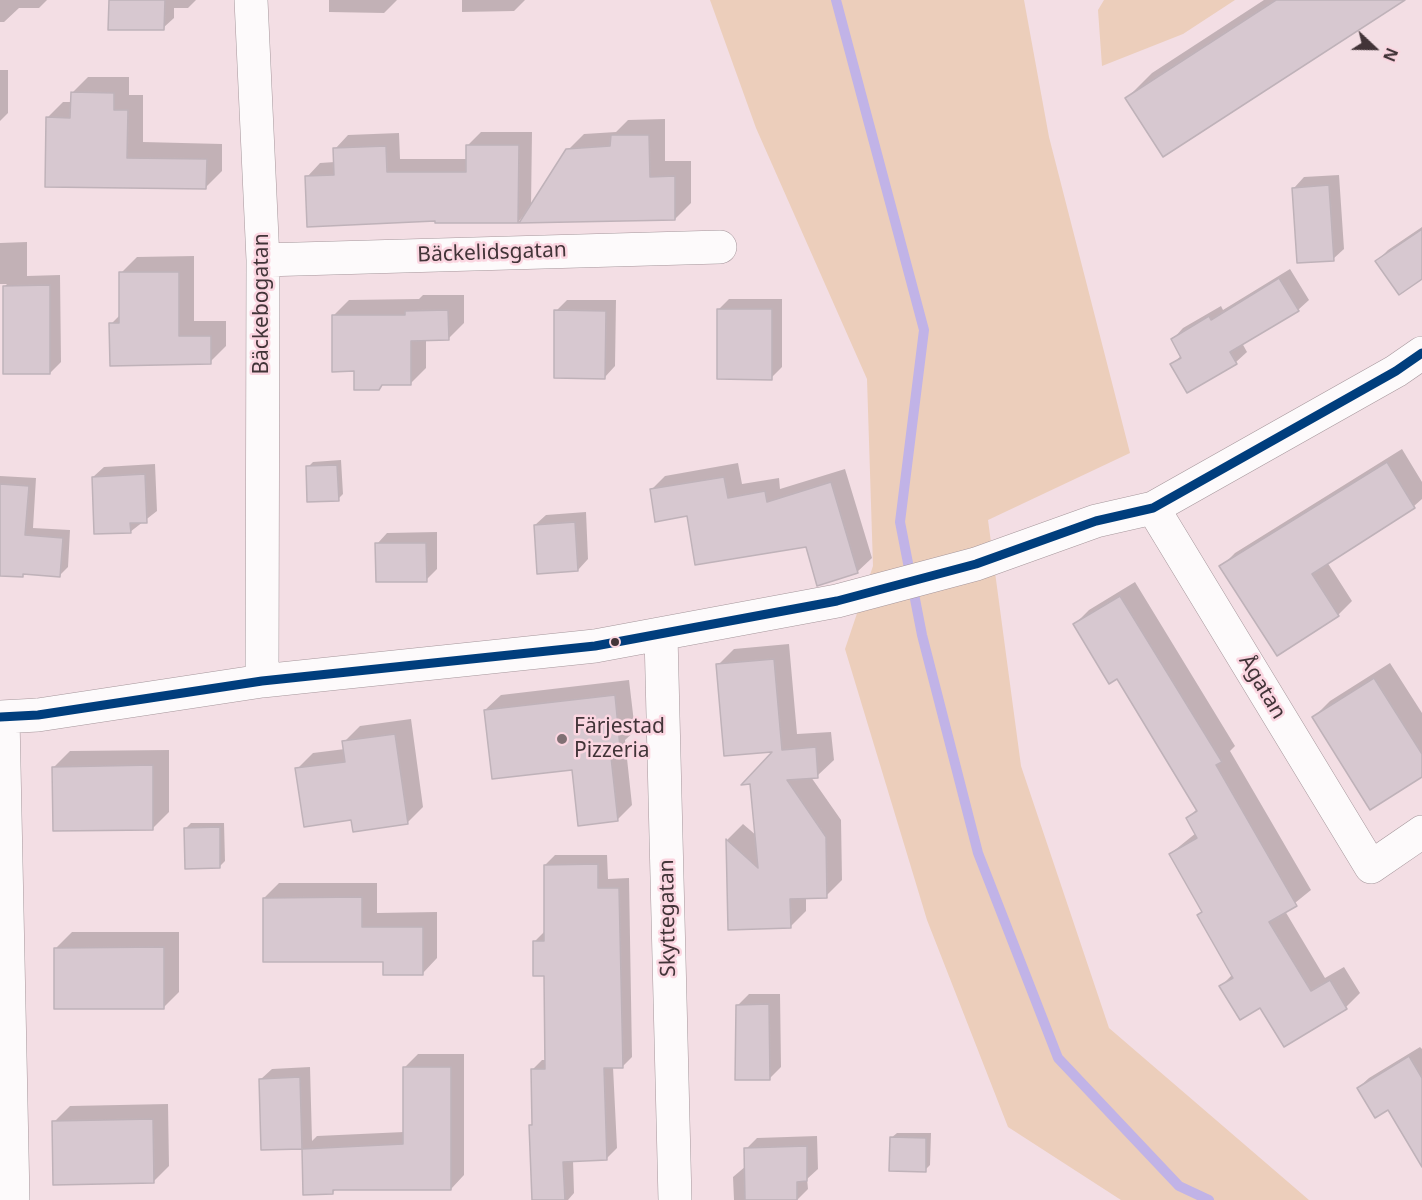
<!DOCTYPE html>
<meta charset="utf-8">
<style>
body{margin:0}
#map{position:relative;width:1422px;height:1200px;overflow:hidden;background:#f3dee4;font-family:"Noto Sans",sans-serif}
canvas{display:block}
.north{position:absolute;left:1344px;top:18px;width:60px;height:60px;-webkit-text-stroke:4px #fbd6e1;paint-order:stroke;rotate:112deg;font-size:16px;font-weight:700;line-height:24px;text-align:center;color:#423438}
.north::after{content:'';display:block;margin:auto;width:21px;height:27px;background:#423438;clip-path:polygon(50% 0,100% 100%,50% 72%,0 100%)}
</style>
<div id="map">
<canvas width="1422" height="1200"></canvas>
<div class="north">N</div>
</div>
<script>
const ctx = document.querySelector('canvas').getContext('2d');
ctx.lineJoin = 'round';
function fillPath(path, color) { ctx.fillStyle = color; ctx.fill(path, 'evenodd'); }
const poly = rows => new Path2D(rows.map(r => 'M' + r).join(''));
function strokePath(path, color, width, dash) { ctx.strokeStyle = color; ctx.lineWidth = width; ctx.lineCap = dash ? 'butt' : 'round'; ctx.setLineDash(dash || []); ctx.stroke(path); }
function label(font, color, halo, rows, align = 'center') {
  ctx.font = font + ' "Noto Sans",sans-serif'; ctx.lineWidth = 5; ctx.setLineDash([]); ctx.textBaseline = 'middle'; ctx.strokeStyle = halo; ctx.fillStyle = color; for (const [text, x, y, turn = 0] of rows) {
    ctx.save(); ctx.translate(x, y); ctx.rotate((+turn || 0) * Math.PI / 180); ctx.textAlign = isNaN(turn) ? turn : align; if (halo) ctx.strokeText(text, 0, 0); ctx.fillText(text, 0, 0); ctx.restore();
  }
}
const green = poly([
 [710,0,1024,0,1049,137,1130,453,988,520,1021,766,1109,1028,1309,1200,1121,1200,1008,1127,927,920,845,649,873,566,867,379,756,128],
 [1104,0,1235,0,1183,34,1102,66,1098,10]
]);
const shadow = poly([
 [0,0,47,0,39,8,19,8,4,22,0,22],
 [110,0,196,0,188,8,174,8,174,18,163,28],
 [329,0,397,0,384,13,329,12],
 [462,0,525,0,514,11,462,12],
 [1264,0,1402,0,1127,98,1152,73],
 [0,70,8,70,8,113,0,121],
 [88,77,129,77,129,95,143,95,143,142,222,144,222,171,206,187,46,185,47,118,63,102,72,102,72,93],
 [665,119,665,161,691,161,691,203,675,219,525,214,518,222,436,219,307,177,320,163,335,162,335,149,348,135,399,133,400,159,468,159,468,145,481,132,532,132,531,207,568,150,584,134,616,132,628,120],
 [1339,175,1344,249,1333,259,1294,188,1304,177],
 [1422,227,1422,277,1377,261,1388,250],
 [27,242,27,276,60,275,61,362,50,373,4,287,7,284,0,284,0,243],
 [194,256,194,321,226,321,226,346,210,362,111,324,121,314,121,273,137,257],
 [1290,269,1309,300,1298,310,1242,343,1247,352,1236,362,1188,391,1172,364,1182,355,1173,339,1183,328,1221,306,1223,310],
 [423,295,464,295,464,323,448,339,426,339,426,368,410,384,355,370,333,316,349,300,419,299],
 [729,299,782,299,782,367,771,378,718,310],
 [567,300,616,300,615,366,605,377,556,311],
 [1402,449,1422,482,1422,499,1414,506,1327,562,1352,601,1338,615,1221,567,1235,553],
 [341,460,343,494,338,499,308,467,313,462],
 [738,463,742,484,779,478,780,489,845,469,872,558,857,572,807,546,688,515,651,490,665,476],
 [155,464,157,511,130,532,93,477,104,467],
 [0,476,36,478,33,528,70,530,68,567,60,575,0,571],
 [586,512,588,559,578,570,535,525,546,515],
 [437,532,437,569,426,580,377,544,387,533],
 [1135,582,1235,746,1230,751,1311,890,1285,911,1325,978,1344,967,1360,993,1346,1007,1261,1006,1221,986,1233,974,1203,911,1170,854,1196,833,1188,818,1197,809,1117,677,1075,624,1089,610],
 [789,644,797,734,831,732,834,760,817,776,811,777,841,820,842,880,826,896,806,897,806,911,790,927,729,928,728,839,743,824,757,836,776,750,718,665,734,649],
 [1390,663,1422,713,1422,776,1314,717,1330,701],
 [629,680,635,731,625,740,632,805,617,820,573,769,485,710,501,695],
 [411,719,423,807,407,823,353,819,297,769,313,753,345,749,344,742,360,726],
 [169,750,169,812,153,828,54,767,70,751],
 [191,823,224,823,225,861,220,866,186,828],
 [555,855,607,855,608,879,629,878,632,1057,622,1067,613,1067,617,1148,607,1158,573,1160,574,1193,568,1200,534,1200,530,1125,533,1123,532,1070,542,1060,546,1060,546,974,534,942,544,932,545,865],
 [279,883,377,883,377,913,437,912,437,958,423,973,385,960,264,898],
 [72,932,179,932,179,992,163,1008,56,948],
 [749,994,780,994,781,1067,770,1078,738,1005],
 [1420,1047,1422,1049,1422,1139,1388,1108,1358,1088,1369,1078],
 [418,1054,464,1054,464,1175,451,1189,336,1189,332,1193,304,1193,303,1148,262,1149,261,1079,272,1069,310,1067,312,1141,317,1136,404,1132,405,1067],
 [168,1104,169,1166,153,1182,54,1122,70,1106],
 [897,1133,931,1133,930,1165,925,1170,891,1138],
 [817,1136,818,1169,807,1179,808,1189,797,1200,734,1200,733,1177,746,1166,746,1149,757,1138]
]);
const stream = poly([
 [836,0,924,330,900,522,922,635,978,853,1058,1058,1179,1186,1209,1200]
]);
const building = poly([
 [109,0,165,0,164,30,108,30,109,0],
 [1276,0,1405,0,1163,157,1125,98,1276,0],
 [71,92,114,93,114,110,128,110,127,158,207,159,206,189,45,187,46,117,70,118,71,92],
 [611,135,649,135,650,177,675,176,675,220,519,223,566,149,610,146,611,135],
 [466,145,519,145,518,223,435,223,435,221,307,227,305,176,334,175,333,148,386,146,387,172,466,172,466,145],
 [1329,185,1334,261,1297,263,1292,188,1329,185],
 [1422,229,1422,279,1399,295,1375,261,1422,229],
 [119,272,179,272,179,336,211,336,211,364,110,366,109,323,119,323,119,272],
 [1279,278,1299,311,1230,352,1237,364,1187,393,1170,364,1181,358,1171,339,1209,316,1211,320,1279,278],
 [50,285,50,374,3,374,3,286,50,285],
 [717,309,772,309,772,380,717,379,717,309],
 [448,310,449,340,411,341,411,385,382,385,379,390,354,390,354,371,332,372,332,315,405,315,405,311,448,310],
 [554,310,606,311,605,379,554,378,554,310],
 [1387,462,1415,508,1312,574,1339,616,1277,656,1219,566,1387,462],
 [337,465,339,501,307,502,306,466,337,465],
 [145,474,147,523,130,523,131,533,94,534,92,477,145,474],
 [724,477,728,498,765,491,767,502,831,482,858,573,817,586,806,547,695,565,687,516,655,522,650,489,724,477],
 [0,484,29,486,25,535,63,538,60,577,23,574,23,577,0,576,0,484],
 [575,522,578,571,537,574,534,525,575,522],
 [375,543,426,543,427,582,376,582,375,543],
 [1120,596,1222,762,1216,765,1297,906,1269,922,1311,991,1330,980,1347,1009,1284,1047,1260,1008,1240,1020,1219,986,1233,978,1197,915,1202,912,1169,854,1197,838,1186,818,1197,811,1117,679,1109,684,1073,624,1120,596],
 [774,659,782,750,816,747,818,778,787,780,826,837,827,898,790,899,791,928,728,930,726,839,758,868,750,784,741,785,772,752,724,756,716,664,774,659],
 [1374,678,1422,754,1422,777,1370,810,1312,717,1374,678],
 [615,695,620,747,610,748,618,821,578,826,572,770,492,779,484,710,615,695],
 [395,734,408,824,353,832,351,820,304,827,295,768,345,762,342,741,395,734],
 [153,765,153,830,53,831,52,767,153,765],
 [220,827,220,868,185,869,184,828,220,827],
 [598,864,598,888,619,888,623,1068,604,1068,607,1160,563,1162,565,1200,532,1200,529,1125,532,1125,531,1069,545,1069,544,976,533,976,533,941,544,941,544,865,598,864],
 [362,897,362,927,423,927,423,975,383,975,383,962,263,962,263,898,362,897],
 [164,947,164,1009,54,1009,54,948,164,947],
 [769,1004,770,1080,735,1080,736,1005,769,1004],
 [1409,1056,1422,1078,1422,1167,1388,1110,1375,1118,1357,1088,1409,1056],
 [403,1067,451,1067,451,1190,333,1190,333,1194,303,1195,302,1149,403,1144,403,1067],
 [300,1077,302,1149,261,1150,259,1079,300,1077],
 [153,1119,154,1183,53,1185,52,1121,153,1119],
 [890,1137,926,1138,926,1172,889,1171,890,1137],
 [807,1146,807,1181,797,1182,797,1200,745,1200,744,1148,807,1146]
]);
const street = poly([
 [251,0,263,260,262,681],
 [263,260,720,247],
 [1153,508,1371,867,1422,832],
 [661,635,675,1200],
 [0,717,38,715,262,681,595,646,837,601,976,564,1096,521,1153,508,1396,371,1422,353],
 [3,717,13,1200]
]);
const bus1 = poly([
 [0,717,38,715,262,681,595,646,837,601,976,564,1096,521,1153,508,1396,371,1422,353]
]);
const markers = [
 [615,642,5,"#423438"],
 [562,739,6,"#807074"]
];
const streetNames = [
 ["Bäckelidsgatan",492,253,-2],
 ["Bäckebogatan",262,304,-90],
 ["Ågatan",1262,687,59],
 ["Skyttegatan",668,918,-91]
];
const poiNames = [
 ["Färjestad",574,727],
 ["Pizzeria",574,751]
];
fillPath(green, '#eccebb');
fillPath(shadow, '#0003');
strokePath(stream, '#c1b3e7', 10);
fillPath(building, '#d7c8d0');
strokePath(building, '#bfb2b9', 1.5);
strokePath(street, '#a5969b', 34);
strokePath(street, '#fdfafb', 33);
strokePath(bus1, '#003e7d', 9);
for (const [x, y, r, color] of markers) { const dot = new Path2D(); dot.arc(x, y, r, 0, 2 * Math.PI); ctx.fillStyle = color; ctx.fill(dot); strokePath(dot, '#fbd6e1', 2); }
label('21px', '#423438', '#fbd6e1', streetNames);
label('21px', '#423438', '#fbd6e1', poiNames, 'left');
</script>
